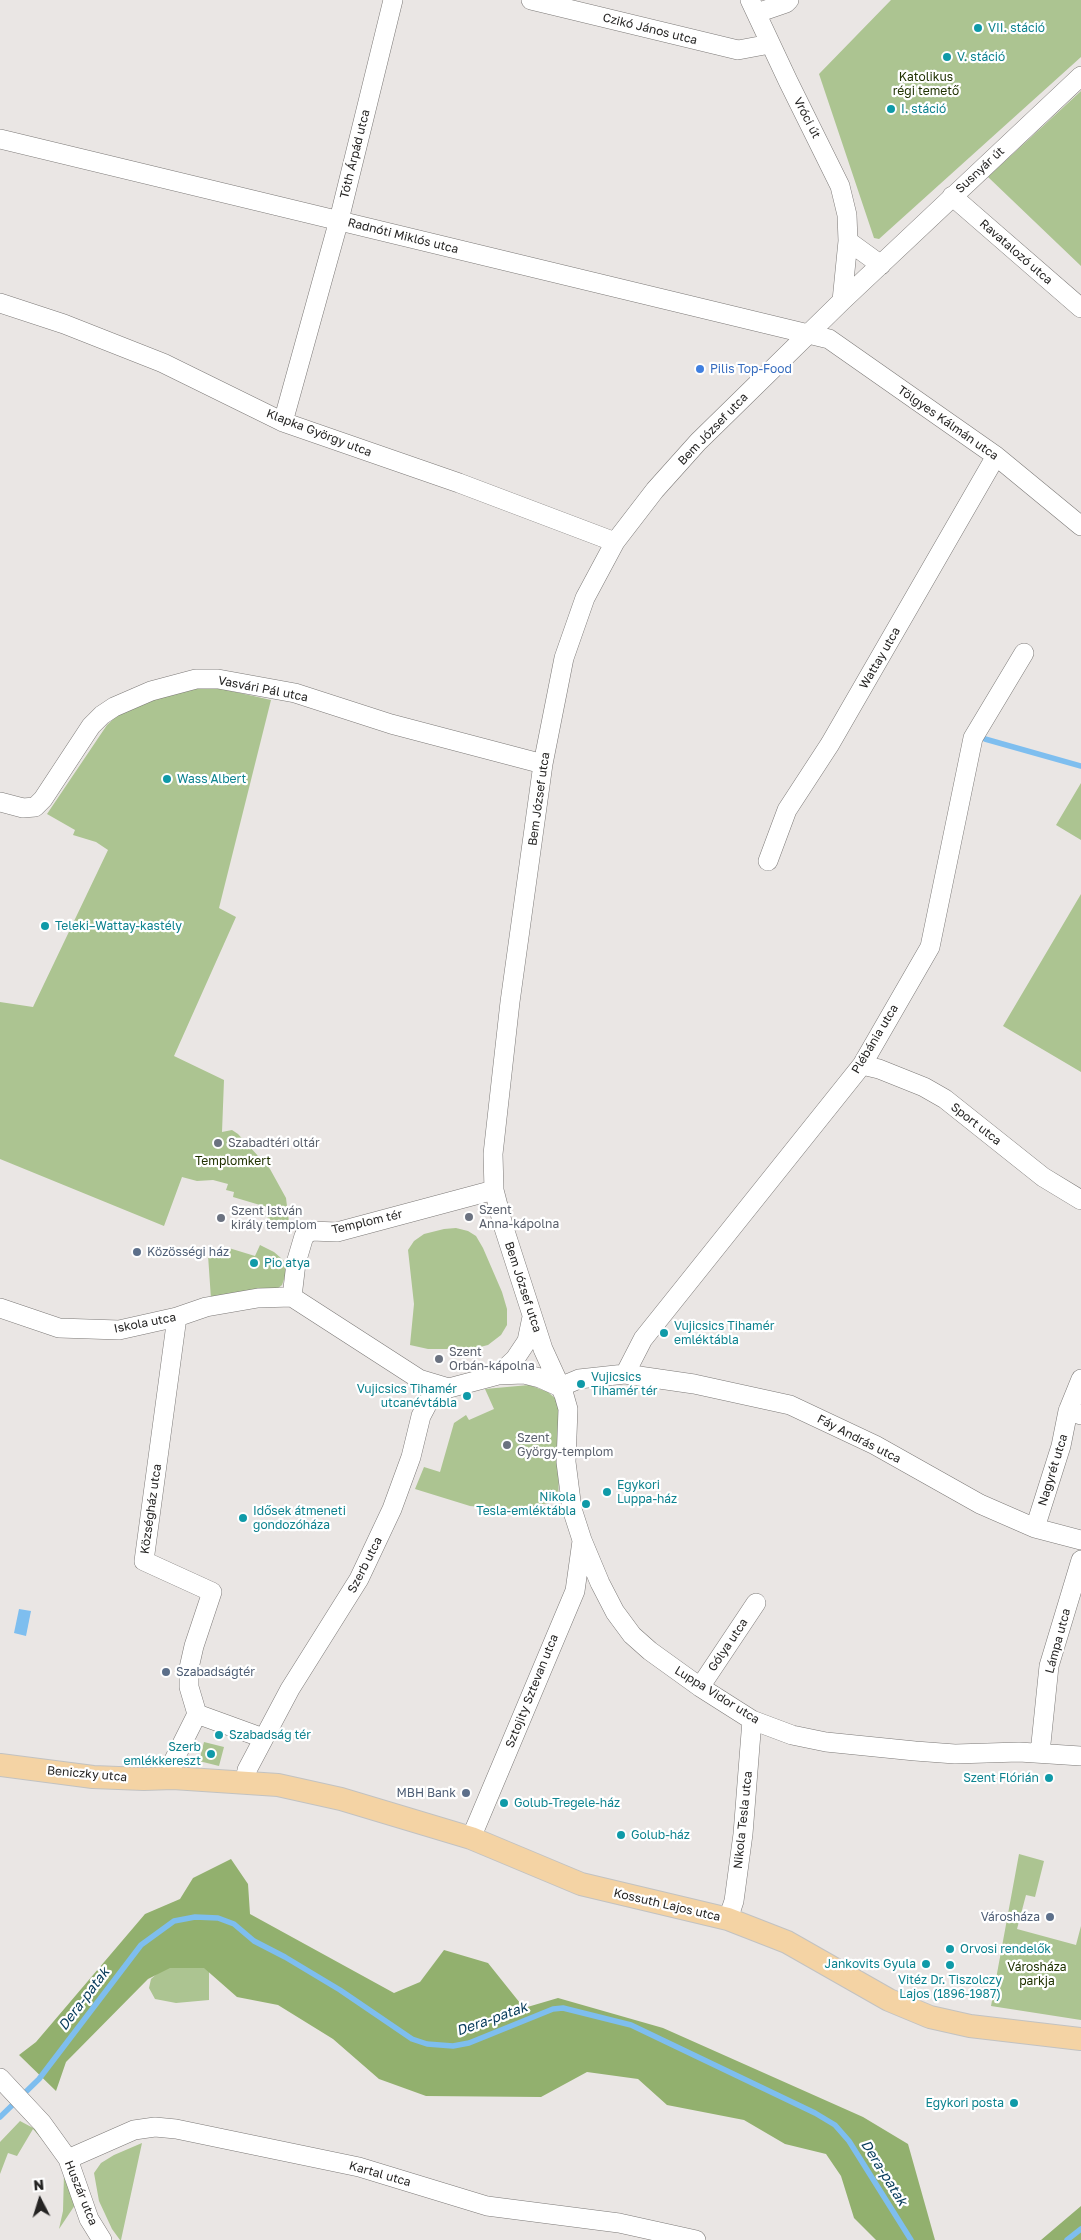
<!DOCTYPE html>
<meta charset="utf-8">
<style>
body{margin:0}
#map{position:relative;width:1081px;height:2240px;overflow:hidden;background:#eae6e4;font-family:"Golos Text",sans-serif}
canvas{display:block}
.north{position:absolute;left:15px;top:2175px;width:50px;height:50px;-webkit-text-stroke:4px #fff;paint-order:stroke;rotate:355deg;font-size:14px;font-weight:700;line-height:20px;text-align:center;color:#252423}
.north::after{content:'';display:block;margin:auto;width:18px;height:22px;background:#252423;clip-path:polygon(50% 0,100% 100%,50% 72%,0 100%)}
</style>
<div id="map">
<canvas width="1081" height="2240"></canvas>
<div class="north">N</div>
</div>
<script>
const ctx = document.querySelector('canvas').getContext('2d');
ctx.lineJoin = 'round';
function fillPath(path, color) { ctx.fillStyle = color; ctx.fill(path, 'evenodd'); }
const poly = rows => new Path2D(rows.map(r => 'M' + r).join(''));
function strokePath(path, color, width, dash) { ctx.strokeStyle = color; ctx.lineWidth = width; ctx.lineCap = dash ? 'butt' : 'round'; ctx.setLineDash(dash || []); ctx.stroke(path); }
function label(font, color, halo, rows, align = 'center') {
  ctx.font = font + ' "Golos Text",sans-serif'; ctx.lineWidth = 4.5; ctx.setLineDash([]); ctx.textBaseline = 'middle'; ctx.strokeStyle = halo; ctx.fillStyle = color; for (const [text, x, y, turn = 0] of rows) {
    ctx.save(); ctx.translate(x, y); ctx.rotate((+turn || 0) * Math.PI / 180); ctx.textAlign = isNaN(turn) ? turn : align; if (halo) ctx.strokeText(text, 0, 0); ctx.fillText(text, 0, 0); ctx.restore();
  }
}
const green = poly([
 [891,0,1081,0,1081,57,879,239,874,238,819,74],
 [1081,91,1081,266,988,177],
 [218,688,271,700,219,908,236,917,174,1056,224,1080,222,1132,232,1130,238,1134,270,1169,286,1198,290,1230,270,1228,267,1220,270,1208,233,1197,234,1192,226,1190,228,1184,213,1180,197,1181,182,1177,164,1226,0,1159,0,1002,33,1007,108,850,96,842,73,835,75,830,47,814,107,725,120,713,139,702,191,689],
 [1081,783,1081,840,1056,825],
 [1081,894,1081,1072,1003,1026],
 [456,1228,468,1231,476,1236,483,1248,502,1292,507,1309,507,1325,501,1335,488,1345,472,1349,428,1349,410,1345,414,1304,408,1250,414,1241,424,1234,444,1229],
 [219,1245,255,1256,260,1245,274,1252,289,1265,282,1285,277,1289,211,1299,208,1255,210,1248,218,1250],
 [529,1385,548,1392,556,1399,559,1409,561,1431,558,1501,517,1510,470,1506,415,1489,424,1467,440,1472,454,1423,466,1415,469,1420,494,1409,485,1389],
 [204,1742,224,1747,219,1766,199,1761],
 [1019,1854,1044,1861,1035,1897,1026,1895,1017,1929,1076,1945,1081,1926,1081,2020,991,2006],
 [209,1956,209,2000,176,2003,155,1999,149,1988,151,1979,166,1966],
 [20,2121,37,2130,61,2159,77,2202,59,2229,63,2211,64,2173,59,2159,33,2129,17,2156,8,2153,0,2174,0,2142],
 [142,2143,121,2240,120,2240,112,2229,99,2201,94,2173,101,2163,114,2155]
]);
const forest = poly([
 [231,1859,248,1884,250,1914,394,1993,420,1982,444,1950,488,1963,524,2008,558,1998,663,2028,863,2117,908,2144,935,2240,876,2240,854,2218,841,2176,826,2154,785,2144,744,2120,667,2105,638,2079,587,2072,541,2097,426,2096,379,2079,333,2039,278,2005,237,1997,204,1968,170,1968,148,1979,66,2062,56,2091,19,2055,36,2042,145,1914,180,1899,193,1878],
 [1081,2206,1081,2240,1041,2240]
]);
const water = poly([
 [19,1609,31,1611,26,1636,14,1633]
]);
const stream = poly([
 [985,739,1081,766],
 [0,2117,39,2079,141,1945,174,1921,195,1917,218,1918,234,1924,254,1941,285,1957,340,1990,412,2039,427,2044,453,2046,469,2043,553,2009,563,2008,631,2025,815,2113,835,2125,849,2141,911,2240],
 [1067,2240,1081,2229]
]);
const minor = poly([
 [531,0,738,50,770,44],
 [750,0,788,81,840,186,847,215,848,241,842,301],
 [757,13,786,3,789,0],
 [1081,76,842,301,698,442,655,490,615,542,585,598,564,658,543,764,510,1002,493,1154,494,1190,503,1225,543,1349,564,1395,568,1409,566,1462,572,1509,582,1540,600,1583,615,1612,632,1635,650,1651,700,1687,752,1720,792,1735,826,1742,915,1751,955,1754,1019,1752,1081,1756],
 [0,139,829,339,996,456,1081,526],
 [952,196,1081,308],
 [848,241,881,265],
 [0,303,64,324,163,363,283,422,459,483,615,542],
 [283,422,339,220,393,0],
 [0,802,23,808,35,807,43,799,91,726,102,715,114,707,151,691,196,679,218,679,295,693,391,724,543,764],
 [768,861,787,810,830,744,996,456],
 [862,1065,879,1069,924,1087,945,1099,1043,1177,1081,1200],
 [292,1297,296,1263,304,1236,311,1231,337,1232,494,1190],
 [0,1308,59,1328,119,1330,177,1317,206,1307,258,1298,292,1297,419,1379,449,1388],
 [177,1317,144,1561,212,1592,194,1646,189,1668,189,1687,197,1714],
 [625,1374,643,1339,862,1065,930,947,973,738,1024,653],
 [498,1375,515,1359,527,1341,532,1317],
 [560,1387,579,1379,625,1374,694,1384,790,1405,875,1445,980,1504,1035,1528,1081,1540],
 [1068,1411,1081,1379],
 [1035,1528,1061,1446,1068,1411,1081,1415],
 [700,1687,756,1603],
 [1040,1753,1049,1666,1081,1560],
 [173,1778,172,1764,197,1714,263,1738],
 [245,1783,247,1770,290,1689,359,1579,392,1509,411,1457,421,1416,431,1397,449,1388,498,1375,524,1374,540,1378,560,1387],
 [471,1838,575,1591,582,1541],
 [728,1919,734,1901,743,1834,752,1720],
 [0,2078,42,2123,68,2159,89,2219,102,2240],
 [68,2159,134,2130,155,2127,176,2129,359,2167,487,2206,619,2223,696,2240]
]);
const major = poly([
 [0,1765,93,1777,144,1779,173,1778,278,1785,341,1799,471,1838,581,1884,728,1919,787,1942,889,2000,930,2017,970,2026,1081,2039]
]);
const markers = [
 [978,28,5,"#0f9aa8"],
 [947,57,5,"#0f9aa8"],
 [891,109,5,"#0f9aa8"],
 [700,369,5,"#3f7fe0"],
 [167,779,5,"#0f9aa8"],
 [45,926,5,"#0f9aa8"],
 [218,1143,5,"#6b7280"],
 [469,1217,5,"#6b7280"],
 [221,1218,5,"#6b7280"],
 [137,1252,5,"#5c6f8a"],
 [254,1263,5,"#0f9aa8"],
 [664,1333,5,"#0f9aa8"],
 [439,1359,5,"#6b7280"],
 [581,1384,5,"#0f9aa8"],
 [467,1396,5,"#0f9aa8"],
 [507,1445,5,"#6b7280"],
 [607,1492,5,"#0f9aa8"],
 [586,1504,5,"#0f9aa8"],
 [243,1518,5,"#0f9aa8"],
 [166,1672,5,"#5c6f8a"],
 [219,1735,5,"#0f9aa8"],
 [211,1754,5,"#0f9aa8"],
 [1049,1778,5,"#0f9aa8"],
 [466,1793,5,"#5c6f8a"],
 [504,1803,5,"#0f9aa8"],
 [621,1835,5,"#0f9aa8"],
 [1050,1917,5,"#5c6f8a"],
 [950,1949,5,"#0f9aa8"],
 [926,1964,5,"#0f9aa8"],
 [950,1965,5,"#0f9aa8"],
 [1014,2103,5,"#0f9aa8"]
];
const cultureNames = [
 ["VII. stáció",988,28],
 ["V. stáció",957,57],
 ["I. stáció",901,109],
 ["Wass Albert",177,779],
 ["Teleki–Wattay-kastély",55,926],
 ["Pio atya",264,1263],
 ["Vujicsics Tihamér",674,1326],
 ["emléktábla",674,1340],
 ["Vujicsics",591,1377],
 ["Tihamér tér",591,1391],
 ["Vujicsics Tihamér",457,1389,"right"],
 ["utcanévtábla",457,1403,"right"],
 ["Egykori",617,1485],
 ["Luppa-ház",617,1499],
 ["Nikola",576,1497,"right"],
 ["Tesla-emléktábla",576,1511,"right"],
 ["Idősek átmeneti",253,1511],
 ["gondozóháza",253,1525],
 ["Szabadság tér",229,1735],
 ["Szerb",201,1747,"right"],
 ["emlékkereszt",201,1761,"right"],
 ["Szent Flórián",1039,1778,"right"],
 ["Golub-Tregele-ház",514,1803],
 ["Golub-ház",631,1835],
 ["Orvosi rendelők",960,1949],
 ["Jankovits Gyula",916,1964,"right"],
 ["Vitéz Dr. Tiszolczy",950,1980,"center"],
 ["Lajos (1896-1987)",950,1994,"center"],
 ["Egykori posta",1004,2103,"right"]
];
const streetNames = [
 ["Czikó János utca",650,29,14],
 ["Vróci út",807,118,63],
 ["Tóth Árpád utca",355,154,-76],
 ["Susnyár út",980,170,-43],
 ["Radnóti Miklós utca",403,236,14],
 ["Ravatalozó utca",1016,252,41],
 ["Tölgyes Kálmán utca",948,423,35],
 ["Bem József utca",713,429,-46],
 ["Klapka György utca",319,433,21],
 ["Wattay utca",880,658,-60],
 ["Vasvári Pál utca",263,689,11],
 ["Bem József utca",539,799,-82],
 ["Plébánia utca",875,1039,-59],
 ["Sport utca",976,1124,38],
 ["Templom tér",367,1222,-13],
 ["Bem József utca",523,1287,72],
 ["Iskola utca",145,1323,-11],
 ["Fáy András utca",859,1439,27],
 ["Nagyrét utca",1053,1470,-73],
 ["Községház utca",151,1509,-82],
 ["Szerb utca",365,1565,-63],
 ["Lámpa utca",1058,1641,-75],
 ["Gólya utca",728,1645,-56],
 ["Sztojity Sztevan utca",532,1691,-68],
 ["Luppa Vidor utca",717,1695,32],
 ["Beniczky utca",87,1774,5],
 ["Nikola Tesla utca",743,1820,-84],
 ["Kossuth Lajos utca",667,1905,13],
 ["Kartal utca",380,2174,16],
 ["Huszár utca",81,2193,68]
];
const parkNames = [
 ["Katolikus",926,77],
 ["régi temető",926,91],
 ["Templomkert",233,1161],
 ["Városháza",1037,1967],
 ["parkja",1037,1981]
];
const shopNames = [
 ["Pilis Top-Food",710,369]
];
const worshipNames = [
 ["Szabadtéri oltár",228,1143],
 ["Szent",479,1210],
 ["Anna-kápolna",479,1224],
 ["Szent István",231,1211],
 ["király templom",231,1225],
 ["Szent",449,1352],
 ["Orbán-kápolna",449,1366],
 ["Szent",517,1438],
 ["György-templom",517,1452]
];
const serviceNames = [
 ["Közösségi ház",147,1252],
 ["Szabadságtér",176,1672],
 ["MBH Bank",456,1793,"right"],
 ["Városháza",1040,1917,"right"]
];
const waterNames = [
 ["Dera-patak",84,1999,-53],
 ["Dera-patak",492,2019,-20],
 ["Dera-patak",884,2173,58]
];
fillPath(green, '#acc491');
fillPath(forest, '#92b06e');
fillPath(water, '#7ebeef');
strokePath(stream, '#7ebeef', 5.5);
strokePath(minor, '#7c7977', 20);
strokePath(major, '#c2c2c1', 24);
strokePath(minor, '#fff', 19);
strokePath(major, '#f4d3a4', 22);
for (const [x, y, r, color] of markers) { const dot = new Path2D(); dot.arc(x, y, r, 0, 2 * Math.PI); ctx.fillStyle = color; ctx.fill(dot); strokePath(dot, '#fff', 2); }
label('12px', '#0d838f', '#fff', cultureNames, 'left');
label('12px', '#252423', '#fff', streetNames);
label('12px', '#203200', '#fff', parkNames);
label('12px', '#366cbe', '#fff', shopNames, 'left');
label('12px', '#5b616d', '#fff', worshipNames, 'left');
label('12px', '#4e5e75', '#fff', serviceNames, 'left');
label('italic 14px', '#053a5a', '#fff', waterNames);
</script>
